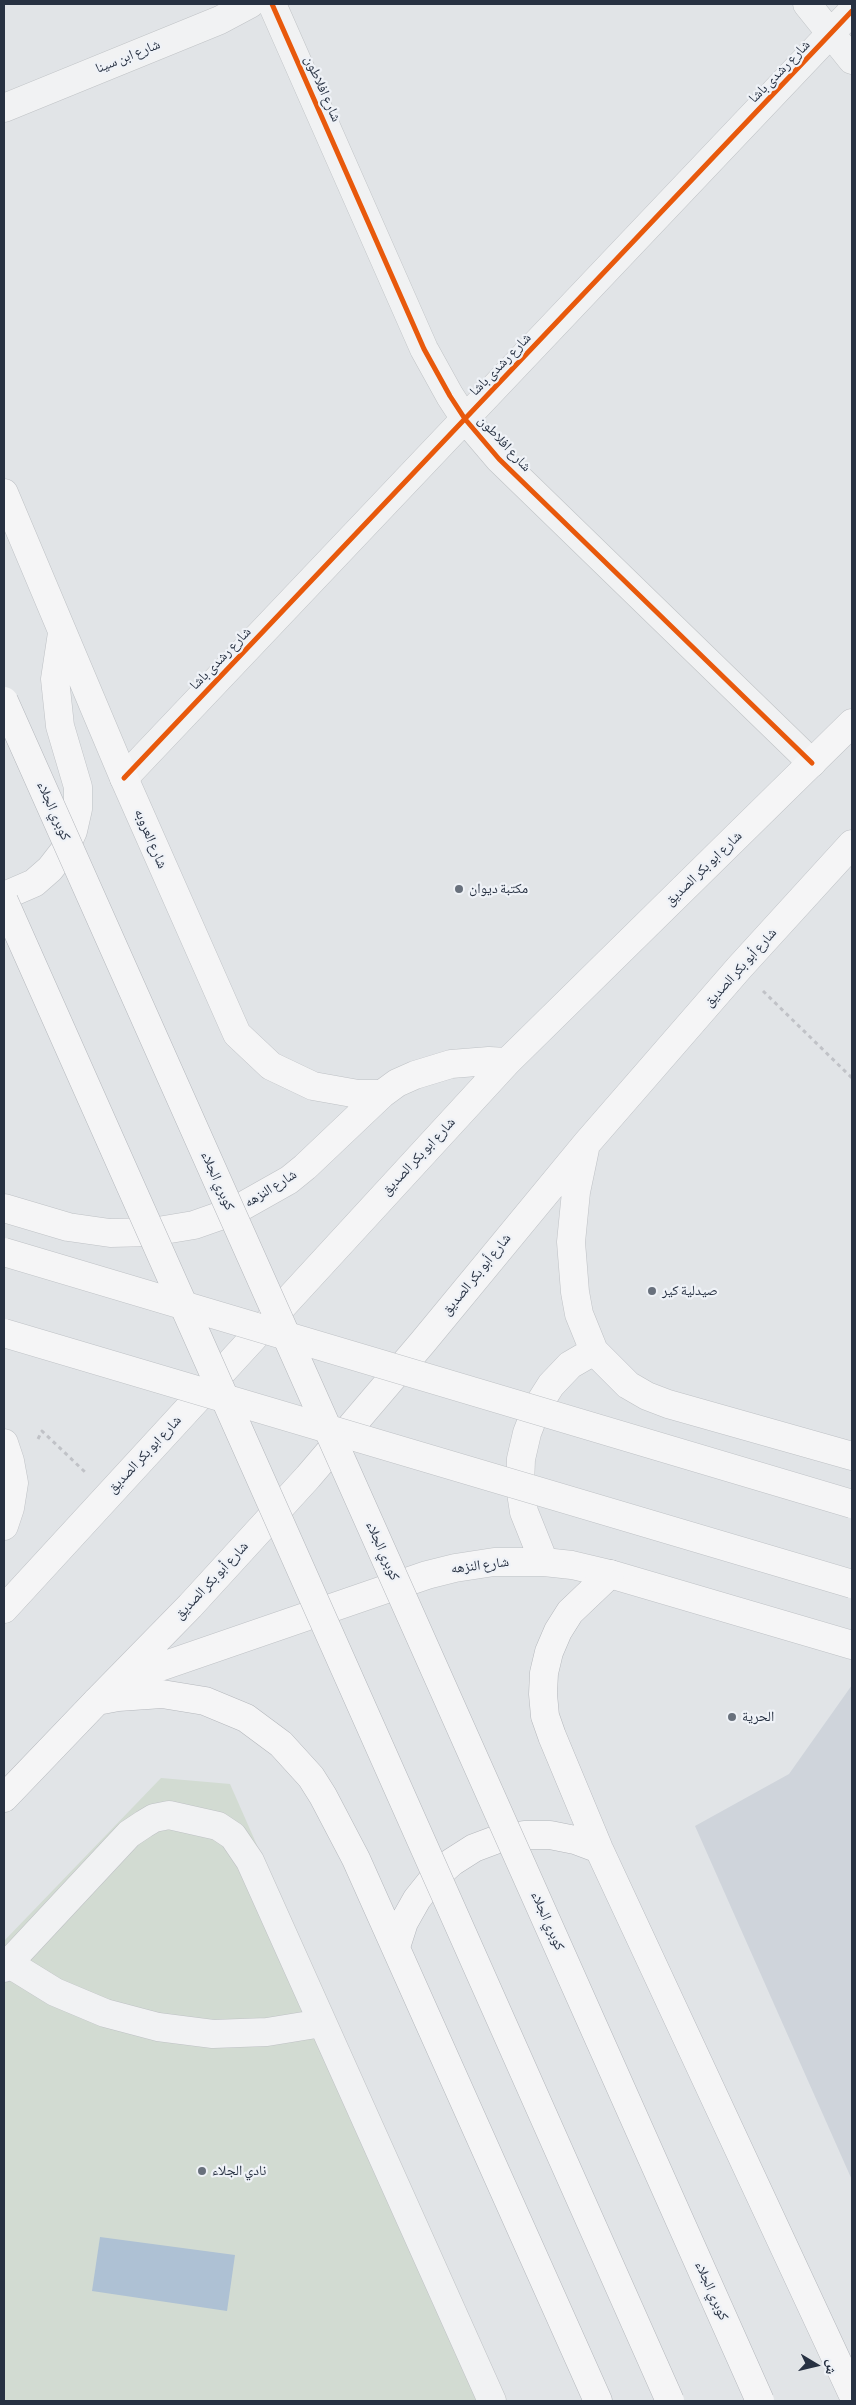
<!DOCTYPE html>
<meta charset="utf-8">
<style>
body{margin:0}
#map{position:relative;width:856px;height:2405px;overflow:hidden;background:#e1e4e7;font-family:"Sofia Sans Condensed","Noto Naskh Arabic",sans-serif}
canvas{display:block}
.frame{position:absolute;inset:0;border:5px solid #273142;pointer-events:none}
.north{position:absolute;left:791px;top:2340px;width:50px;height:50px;-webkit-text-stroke:4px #eff2f7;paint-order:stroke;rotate:99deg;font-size:14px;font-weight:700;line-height:20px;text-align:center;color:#273142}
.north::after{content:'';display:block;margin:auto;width:18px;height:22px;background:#273142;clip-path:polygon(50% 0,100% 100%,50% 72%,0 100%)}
</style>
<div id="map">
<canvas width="856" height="2405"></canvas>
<div class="frame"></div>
<div class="north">ش</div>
</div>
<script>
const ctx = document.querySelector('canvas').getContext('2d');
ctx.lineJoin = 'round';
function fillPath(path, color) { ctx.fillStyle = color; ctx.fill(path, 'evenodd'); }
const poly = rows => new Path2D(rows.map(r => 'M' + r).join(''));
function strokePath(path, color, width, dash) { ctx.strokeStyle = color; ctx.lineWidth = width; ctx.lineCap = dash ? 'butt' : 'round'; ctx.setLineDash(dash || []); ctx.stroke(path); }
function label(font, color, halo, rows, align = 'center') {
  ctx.font = font + ' "Sofia Sans Condensed","Noto Naskh Arabic",sans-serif'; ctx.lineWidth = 4.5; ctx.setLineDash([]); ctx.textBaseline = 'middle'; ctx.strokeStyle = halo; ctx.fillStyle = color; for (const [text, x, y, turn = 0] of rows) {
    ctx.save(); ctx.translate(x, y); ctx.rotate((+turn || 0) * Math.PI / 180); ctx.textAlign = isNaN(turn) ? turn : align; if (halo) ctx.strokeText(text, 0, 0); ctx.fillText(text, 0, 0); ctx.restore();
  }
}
const built = poly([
 [852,1685,852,2180,695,1826,789,1774]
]);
const green = poly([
 [161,1778,230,1784,502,2401,4,2401,4,1941]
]);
const water = poly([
 [100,2237,235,2255,227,2311,92,2291]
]);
const path = poly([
 [763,991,852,1078],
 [38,1439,42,1431,85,1472]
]);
const minor = poly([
 [272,4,424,349,450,396,465,419,499,459,812,763],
 [807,4,852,60],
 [4,108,220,20,250,4],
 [124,778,852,11],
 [8,1963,55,1992,105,2013,158,2027,213,2034,267,2032,322,2023],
 [4,1968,129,1834,144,1824,154,1818,169,1815,218,1826,233,1836,250,1861,492,2401]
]);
const major = poly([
 [4,493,124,778,237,1034,271,1066,313,1086,358,1094,382,1094],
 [4,896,34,883,50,869,64,851,73,831,78,809,78,787,60,726,55,679,62,633],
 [585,1149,576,1192,571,1242,575,1292,579,1314,594,1351,628,1385,647,1396,668,1404,852,1456],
 [4,1208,68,1227,110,1233,152,1232,194,1225,234,1211,289,1180,305,1167,382,1094,397,1083,415,1075,451,1064,489,1061,507,1062],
 [4,1443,10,1461,14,1483,10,1508,4,1526],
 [544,1562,524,1512,520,1486,521,1459,527,1433,537,1407,551,1385,570,1365,594,1351],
 [4,1609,507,1062,852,723],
 [122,1680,427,1575,455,1568,494,1562,544,1562,572,1565,610,1574,852,1645],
 [97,1701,190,1606,308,1477,423,1342,587,1143,739,968,852,844]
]);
const highway = poly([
 [610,1574,570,1612,558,1631,549,1652,544,1673,543,1694,545,1716,552,1736,599,1849,852,2393],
 [4,1798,97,1701,118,1697,162,1694,205,1701,246,1718,281,1744,311,1777,323,1796,356,1859,598,2401],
 [396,1947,404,1922,417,1899,433,1879,452,1862,474,1848,498,1839,524,1835,550,1835,575,1840,599,1849]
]);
const majorBridge = poly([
 [4,1252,852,1504],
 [4,1333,852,1584]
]);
const highwayBridge = poly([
 [4,701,760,2401],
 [4,901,670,2401]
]);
const cycleway = poly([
 [272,4,424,349,450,396,465,419,499,459,812,763],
 [124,778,852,11]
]);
const markers = [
 [459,889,5,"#68707c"],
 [652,1291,5,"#68707c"],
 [732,1717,5,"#68707c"],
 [202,2171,5,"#68707c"]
];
const streetNames = [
 ["شارع ابن سينا",128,57,-22],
 ["شارع رشدى باشا",780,72,-46],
 ["شارع افلاطون",322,89,66],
 ["شارع رشدى باشا",501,365,-46],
 ["شارع افلاطون",504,444,47],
 ["شارع رشدى باشا",221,659,-46],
 ["كوبري الجلاء",53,811,66],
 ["شارع العروبه",150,839,67],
 ["شارع ابو بكر الصديق",704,869,-44],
 ["شارع أبو بكر الصديق",741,968,-48],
 ["شارع ابو بكر الصديق",419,1157,-47],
 ["كوبري الجلاء",217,1181,66],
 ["شارع النزهه",271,1189,-32],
 ["شارع أبو بكر الصديق",477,1275,-51],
 ["شارع ابو بكر الصديق",145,1455,-47],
 ["كوبري الجلاء",382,1551,66],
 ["شارع النزهه",480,1566,-7],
 ["شارع أبو بكر الصديق",212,1581,-47],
 ["كوبري الجلاء",547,1921,66],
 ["كوبري الجلاء",711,2291,66]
];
const poiNames = [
 ["مكتبة ديوان",469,889],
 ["صيدلية كير",662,1291],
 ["الحرية",742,1717],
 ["نادي الجلاء",212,2171]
];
fillPath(built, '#cfd4db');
fillPath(green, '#d2dbd2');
fillPath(water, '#aec1d4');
strokePath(minor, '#bfc2c5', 29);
strokePath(major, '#bec1c5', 29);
strokePath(highway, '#b4b7bc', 29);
strokePath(path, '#c0c2c7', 3, [4, 4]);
strokePath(minor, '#f1f2f3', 28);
strokePath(major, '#f5f5f6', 28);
strokePath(highway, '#f5f5f6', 28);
strokePath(majorBridge, '#bec1c5', 29, []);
strokePath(highwayBridge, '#b4b7bc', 29, []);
strokePath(majorBridge, '#f5f5f6', 28);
strokePath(highwayBridge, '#f5f5f6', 28);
strokePath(cycleway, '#e8590c', 5);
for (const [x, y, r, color] of markers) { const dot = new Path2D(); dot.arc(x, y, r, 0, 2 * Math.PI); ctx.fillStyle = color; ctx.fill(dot); strokePath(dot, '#eff2f7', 2); }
label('14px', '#273142', '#eff2f7', streetNames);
label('14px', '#273142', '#eff2f7', poiNames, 'left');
</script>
